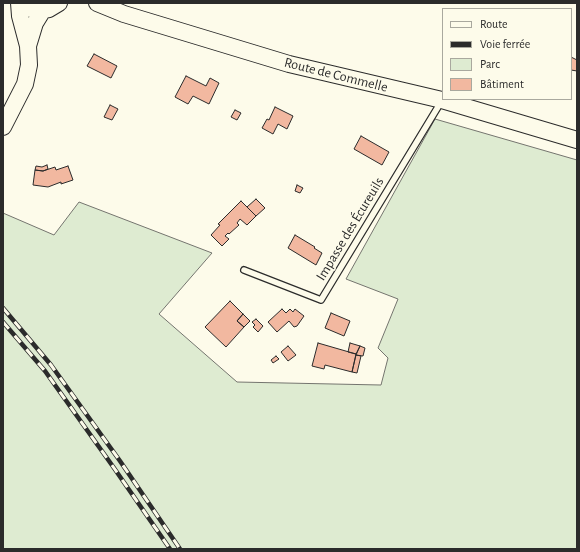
<!DOCTYPE html>
<meta charset="utf-8">
<style>
body{margin:0}
#map{position:relative;width:580px;height:552px;overflow:hidden;background:#fdfbea;font-family:"Alegreya Sans",sans-serif}
canvas{display:block}
.frame{position:absolute;inset:0;border:4px solid #2b2b2b;pointer-events:none}
.legend{position:absolute;left:442px;top:8px;width:130px;height:92px;box-sizing:border-box;background:#fdfbea;border:1px solid #a9a89e;margin:0;padding:5px 7px;list-style:none;font-size:12px;color:#2b2b2b}
.legend li{display:flex;align-items:center;gap:8px;height:20px}
.legend b{width:20px;border:1px solid #a9a89e}
</style>
<div id="map">
<canvas width="580" height="552"></canvas>
<div class="frame"></div>
<ul class="legend">
<li><b style="height:5px;background:#fdfbea"></b>Route</li>
<li><b style="height:5px;background:#2b2b2b"></b>Voie ferrée</li>
<li><b style="height:11px;background:#deebd1"></b>Parc</li>
<li><b style="height:11px;background:#f2b8a0"></b>Bâtiment</li>
</ul>
</div>
<script>
const ctx = document.querySelector('canvas').getContext('2d');
ctx.lineJoin = 'round';
function fillPath(path, color) { ctx.fillStyle = color; ctx.fill(path, 'evenodd'); }
const poly = rows => new Path2D(rows.map(r => 'M' + r).join(''));
function strokePath(path, color, width, dash) { ctx.strokeStyle = color; ctx.lineWidth = width; ctx.lineCap = dash ? 'butt' : 'round'; ctx.setLineDash(dash || []); ctx.stroke(path); }
function label(font, color, halo, rows, align = 'center') {
  ctx.font = font + ' "Alegreya Sans",sans-serif'; ctx.lineWidth = 3; ctx.setLineDash([]); ctx.textBaseline = 'middle'; ctx.strokeStyle = halo; ctx.fillStyle = color; for (const [text, x, y, turn = 0] of rows) {
    ctx.save(); ctx.translate(x, y); ctx.rotate((+turn || 0) * Math.PI / 180); ctx.textAlign = isNaN(turn) ? turn : align; if (halo) ctx.strokeText(text, 0, 0); ctx.fillText(text, 0, 0); ctx.restore();
  }
}
const green = poly([
 [435,119,577,160,577,549,3,549,3,213,54,235,79,202,212,253,159,314,237,382,381,385,388,358,378,348,398,299,346,279,435,119]
]);
const building = poly([
 [94,54,117,66,111,78,87,66,94,54],
 [571,57,577,60,577,71,571,70,571,71,571,57],
 [186,76,206,86,210,78,219,83,209,104,193,96,188,104,175,97,186,76],
 [110,105,118,109,112,120,104,117,110,105],
 [275,107,293,116,287,129,278,124,273,134,262,128,267,119,269,120,275,107],
 [235,110,241,113,237,120,231,117,235,110],
 [361,136,389,152,382,165,354,149,361,136],
 [47,165,48,169,43,171,35,170,36,166,42,167,47,165],
 [68,166,73,180,61,184,61,182,48,187,33,185,35,170,43,171,55,167,56,170,68,166],
 [297,185,303,188,300,193,295,191,297,185],
 [256,199,265,208,256,216,247,207,256,199],
 [241,201,256,216,247,225,240,219,237,223,239,225,229,234,228,233,225,236,229,239,222,246,211,235,220,225,218,224,241,201],
 [295,235,315,247,314,248,322,253,316,265,288,248,295,235],
 [230,301,243,314,237,321,244,327,226,347,205,327,230,301],
 [282,309,286,313,290,309,293,312,295,309,304,316,297,326,294,327,289,321,277,332,268,322,282,309],
 [331,313,350,321,344,336,325,328,331,313],
 [243,314,250,321,244,327,237,321,243,314],
 [256,319,263,326,258,332,253,327,255,325,252,322,256,319],
 [318,343,356,354,352,372,325,365,324,369,312,366,318,343],
 [350,343,360,346,356,354,348,352,350,343],
 [288,346,296,355,288,361,281,352,288,346],
 [360,346,365,348,363,356,356,355,360,346],
 [356,355,361,356,357,373,352,372,356,355],
 [276,356,279,359,273,363,271,360,276,356]
]);
const lane = poly([
 [244,270,321,300,441,102]
]);
const secondary = poly([
 [21,3,26,7,34,10,43,10,49,9,59,3],
 [97,3,124,14,289,64,442,100,577,140],
 [28,46,35,23,43,10],
 [3,127,25,84,29,65,28,46,20,16,19,3]
]);
const rail = poly([
 [3,308,51,365,120,461,180,549],
 [3,322,45,371,114,468,170,549]
]);
const streetNames = [
 ["Route de Commelle",336,75,14],
 ["Impasse des Écureuils",350,229,-59]
];
fillPath(green, '#deebd1');
strokePath(green, '#74746e', 1);
fillPath(building, '#f2b8a0');
strokePath(building, '#2b2b2b', 1);
strokePath(lane, '#2b2b2b', 8);
strokePath(secondary, '#2b2b2b', 18);
strokePath(lane, '#fdfbea', 5.5);
strokePath(secondary, '#fdfbea', 16);
strokePath(rail, '#2b2b2b', 4.5);
strokePath(rail, '#fdfbea', 3, [9]);
label('14px', '#2b2b2b', '#fdfbea', streetNames);
</script>
